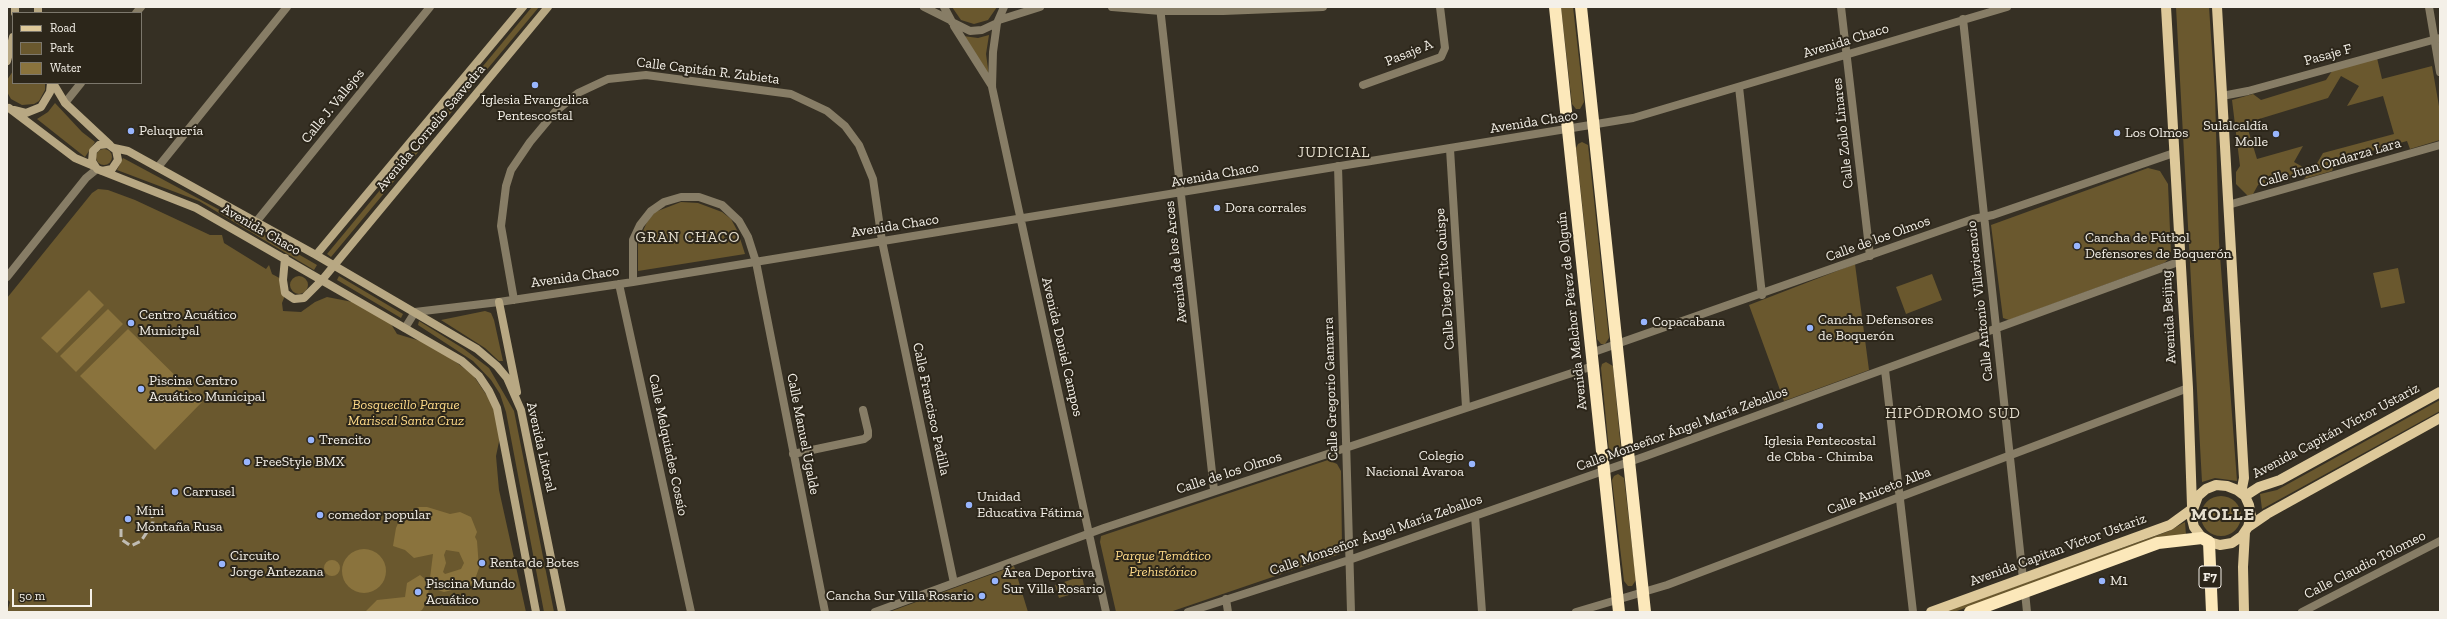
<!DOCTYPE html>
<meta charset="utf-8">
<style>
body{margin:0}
#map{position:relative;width:2447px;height:619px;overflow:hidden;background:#363024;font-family:"Zilla Slab",serif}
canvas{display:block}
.frame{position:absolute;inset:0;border:8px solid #f4f0e8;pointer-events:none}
.legend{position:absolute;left:12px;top:12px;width:130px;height:72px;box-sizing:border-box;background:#2c261a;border:1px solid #7c776c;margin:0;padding:5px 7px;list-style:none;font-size:12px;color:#f4f0e8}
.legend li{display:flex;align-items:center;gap:8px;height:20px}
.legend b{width:20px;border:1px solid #7c776c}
.scale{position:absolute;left:12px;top:589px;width:80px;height:18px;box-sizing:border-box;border:2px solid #f4f0e8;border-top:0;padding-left:5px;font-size:12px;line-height:14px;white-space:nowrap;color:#f4f0e8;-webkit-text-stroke:3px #2c261a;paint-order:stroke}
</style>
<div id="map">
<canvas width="2447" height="619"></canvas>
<div class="frame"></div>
<ul class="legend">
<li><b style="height:5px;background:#dec99a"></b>Road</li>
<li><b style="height:11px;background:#6a582e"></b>Park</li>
<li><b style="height:11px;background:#8a733d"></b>Water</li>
</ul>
<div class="scale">50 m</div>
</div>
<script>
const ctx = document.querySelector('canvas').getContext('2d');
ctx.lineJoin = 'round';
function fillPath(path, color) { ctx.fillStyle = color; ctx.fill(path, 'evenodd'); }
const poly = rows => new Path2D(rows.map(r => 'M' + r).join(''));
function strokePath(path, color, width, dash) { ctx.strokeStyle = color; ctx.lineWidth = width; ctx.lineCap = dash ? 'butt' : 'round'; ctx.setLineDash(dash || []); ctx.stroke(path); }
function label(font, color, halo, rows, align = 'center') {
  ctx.font = font + ' "Zilla Slab",serif'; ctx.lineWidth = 4; ctx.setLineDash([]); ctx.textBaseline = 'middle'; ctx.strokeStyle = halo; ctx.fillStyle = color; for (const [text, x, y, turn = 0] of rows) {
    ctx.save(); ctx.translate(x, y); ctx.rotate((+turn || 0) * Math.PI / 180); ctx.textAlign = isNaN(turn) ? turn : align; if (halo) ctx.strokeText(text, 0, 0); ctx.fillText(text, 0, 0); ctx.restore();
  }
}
const green = poly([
 [532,7,539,7,331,257,327,254],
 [952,7,997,7,988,20,974,24,961,20],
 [1561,7,1573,7,1584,102,1580,109,1576,109,1572,104],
 [2176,7,2209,7,2215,94,2219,242,2237,481,2215,478,2202,482],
 [989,35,986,54,989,76,963,36,978,38],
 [2377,58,2382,79,2432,66,2440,112,2440,140,2410,149,2407,141,2336,161,2332,171,2304,179,2308,174,2298,169,2292,178,2286,177,2258,185,2253,194,2248,196,2236,184,2236,172,2240,166,2232,100,2253,94,2261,100,2326,80,2332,71],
 [2341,76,2359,86,2347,106,2383,96,2394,134,2323,153,2312,172,2294,162,2303,146,2257,159,2246,123,2328,98],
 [13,71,13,83,45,83,45,90,39,101,34,104,22,105,11,99,7,92,7,80],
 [55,103,82,132,95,142,85,157,37,119,48,112],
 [1582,142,1588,145,1609,338,1605,344,1601,344,1597,339,1576,148,1578,144],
 '96 157a8 8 0 1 1 16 0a8 8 0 1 1-16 0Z',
 [123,158,255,229,317,265,314,270,199,201,117,170],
 [2148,168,2160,171,2168,184,2171,254,2169,259,2164,263,2009,320,2003,318,1991,225],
 [98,189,108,190,135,200,210,235,222,235,224,243,266,269,269,265,272,274,283,280,284,298,282,303,283,311,301,312,315,302,327,297,363,304,388,319,397,334,427,343,452,359,473,375,494,406,501,432,496,456,499,490,526,612,7,612,10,602,7,599,7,298,92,193],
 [681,202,698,203,722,212,731,219,738,232,745,254,638,271,638,242,647,222,655,212],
 [1855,264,1869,370,1784,401,1749,305],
 [2398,268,2405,303,2381,308,2373,273],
 [1932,274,1942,300,1906,314,1896,287],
 [339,276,403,314,401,318,337,280],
 '290 285a9 9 0 1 1 18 0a9 9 0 1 1-18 0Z',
 [485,311,491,313,494,320,503,361,499,361,485,348,441,320],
 [419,321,464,349,489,368,514,411,554,612,544,612,506,412,500,394,491,380,473,361,418,325],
 [1606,362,1613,366,1621,450,1617,456,1613,456,1609,451,1601,368,1602,364],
 [2440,400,2440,411,2262,509,2260,494,2277,490],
 [1328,460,1337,464,1341,471,1342,547,1340,554,1170,612,1116,612,1100,542,1101,536],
 [1618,474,1624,478,1636,580,1632,586,1628,586,1624,581,1612,480,1614,476],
 '2201 516a20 20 0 1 1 40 0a20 20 0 1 1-40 0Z',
 [2185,522,2186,535,2163,537,1954,612,1944,612,2169,531],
 [1014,566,1028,612,889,612],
 [1082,576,1085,590,1059,598,1055,585]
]);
const water = poly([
 [89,290,104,305,57,353,41,338],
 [108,309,123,324,76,372,60,356],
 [128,329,202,402,155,450,80,376],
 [419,507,427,507,450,514,460,512,471,517,477,532,475,537,477,541,479,568,474,582,468,586,444,592,438,590,430,578,433,554,414,558,405,550,393,546,396,528,400,519,409,511],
 [446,550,459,552,464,563,461,569,445,574,443,572,446,563,444,555],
 '342 571a22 22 0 1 1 44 0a22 22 0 1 1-44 0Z',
 '324 568a8 8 0 1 1 16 0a8 8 0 1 1-16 0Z',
 [420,575,425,579,429,589,426,603,422,610,418,612,365,612,377,600,405,597,407,583]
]);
const street = poly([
 [924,7,950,20],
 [944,7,952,22,970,31,982,30,997,23,1004,7],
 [1112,7,1161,11,1223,11,1323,7],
 [1160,7,1214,490],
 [1841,7,1870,256],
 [2429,7,2440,72],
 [136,13,141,7],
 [1963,19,2023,579],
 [999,20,1040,7],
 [997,23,993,52,992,87,1106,612],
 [954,26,992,86],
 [1363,85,1441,57,1445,48,1440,7],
 [1739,87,1762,295],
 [2222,96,2248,91,2440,38],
 [65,103,81,83],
 [1450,149,1466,407],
 [1338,166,1351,612],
 [158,167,287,7],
 [2228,205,2440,145],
 [256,222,430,7],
 [7,277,86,178,97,169],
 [633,282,633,240,640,225,651,211,664,202,681,197,699,197,722,205,739,221,748,237,756,262,825,612],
 [619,284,691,612],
 [514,300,501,226,506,186,511,170,530,142,555,112,578,93,608,79,646,75,791,94,827,111,845,126,859,145,873,179,882,241,954,583],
 [405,328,415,312,499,302,633,282,1633,118,2007,7],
 [1591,353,1973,219,1993,215,2174,153],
 [1885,370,1913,612],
 [793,454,864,439,868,436,868,431,863,410],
 [1475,516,1482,612],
 [2025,592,2027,612],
 [1226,599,1228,612],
 [875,612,1104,528,1593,366],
 [1188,612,1349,560,1646,456,2181,261],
 [1576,612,1667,585,2188,388],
 [2302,612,2440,541]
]);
const secondary = poly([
 [15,13,15,7],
 [38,13,38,7],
 [7,61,13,37],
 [53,83,65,103,110,145],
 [9,108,75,158,94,166],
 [14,110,26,113,41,107,50,92,51,83],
 [114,148,128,151,316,255,477,349,497,366,507,378,521,410,562,612],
 [102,171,112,169,118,160,116,150,108,144,99,145,93,151,92,161,97,169,196,208,462,361,479,376,489,391,497,408,536,612],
 [316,255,523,7],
 [285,258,283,280,285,293,294,299,304,298,322,280,548,7],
 [499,302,517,392]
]);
const primary = poly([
 [2166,7,2188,388,2192,506],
 [2217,7,2244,478,2241,493],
 [2245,496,2259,487,2280,480,2440,392],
 [2248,527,2267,514,2440,418],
 [2202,538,2194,527,2191,515,2198,496,2206,489,2216,485,2227,486,2237,490,2245,496,2249,505,2251,516,2248,527,2242,536,2232,543,2220,545,2209,542],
 [1931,612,2170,525,2192,509],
 [2244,612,2243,567,2245,532]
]);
const highway = poly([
 [1555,7,1619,612],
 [1581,7,1645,612],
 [1970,612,2158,543,2202,538,2209,542,2212,612]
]);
const rail = poly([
 [121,529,121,539,131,546,141,541,147,532,153,522,152,516,144,508,134,509]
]);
const markers = [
 [535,85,4,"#98b5fd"],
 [131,131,4,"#98b5fd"],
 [2117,133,4,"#98b5fd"],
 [2276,134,4,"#98b5fd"],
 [1217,208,4,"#98b5fd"],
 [2077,246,4,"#98b5fd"],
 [1644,322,4,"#98b5fd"],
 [131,323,4,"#98b5fd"],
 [1810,328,4,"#98b5fd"],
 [141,389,4,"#98b5fd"],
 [1820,426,4,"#98b5fd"],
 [311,440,4,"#98b5fd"],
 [247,462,4,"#98b5fd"],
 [1472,464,4,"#98b5fd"],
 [175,492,4,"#98b5fd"],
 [969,505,4,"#98b5fd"],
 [320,515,4,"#98b5fd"],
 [128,519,4,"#98b5fd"],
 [482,563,4,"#98b5fd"],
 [222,564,4,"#98b5fd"],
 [995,581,4,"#98b5fd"],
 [2102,581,4,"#98b5fd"],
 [418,592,4,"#98b5fd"],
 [982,596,4,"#98b5fd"]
];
const shields = [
 [2210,577,22]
];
const shieldNames = [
 ["F7",2210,577]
];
const streetNames = [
 ["Avenida Chaco",1846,41,-17],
 ["Pasaje A",1409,53,-22],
 ["Pasaje F",2328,55,-15],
 ["Calle Capitán R. Zubieta",708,71,7],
 ["Calle J. Vallejos",333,106,-51],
 ["Avenida Chaco",1534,122,-9],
 ["Avenida Cornelio Saavedra",431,128,-50],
 ["Calle Zoilo Linares",1843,133,-96],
 ["Calle Juan Ondarza Lara",2330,163,-16],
 ["Avenida Chaco",1215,175,-10],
 ["Avenida Chaco",895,226,-9],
 ["Avenida Chaco",261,230,30],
 ["Calle de los Olmos",1878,239,-20],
 ["Avenida de los Arces",1176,262,-96],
 ["Avenida Chaco",575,277,-8],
 ["Calle Diego Tito Quispe",1445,279,-94],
 ["Calle Antonio Villavicencio",1980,301,-96],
 ["Avenida Melchor Pérez de Olguín",1572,311,-96],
 ["Avenida Beijing",2169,317,-93],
 ["Avenida Daniel Campos",1062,347,77],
 ["Calle Gregorio Gamarra",1331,389,-92],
 ["Calle Francisco Padilla",931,409,78],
 ["Calle Monseñor Ángel María Zeballos",1682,429,-20],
 ["Avenida Capitán Víctor Ustariz",2336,431,-28],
 ["Calle Manuel Ugalde",803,434,79],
 ["Calle Melquiades Cossío",668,445,78],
 ["Avenida Litoral",541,447,77],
 ["Calle de los Olmos",1229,473,-18],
 ["Calle Aniceto Alba",1879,491,-21],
 ["Calle Monseñor Ángel María Zeballos",1376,535,-19],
 ["Avenida Capitan Víctor Ustariz",2058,550,-20],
 ["Calle Claudio Tolomeo",2365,565,-27]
];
const poiNames = [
 ["Iglesia Evangelica",535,100,"center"],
 ["Pentescostal",535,116,"center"],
 ["Sulalcaldía",2268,126,"right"],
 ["Molle",2268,142,"right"],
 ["Peluquería",139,131],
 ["Los Olmos",2125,133],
 ["Dora corrales",1225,208],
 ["Cancha de Fútbol",2085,238],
 ["Defensores de Boquerón",2085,254],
 ["Centro Acuático",139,315],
 ["Municipal",139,331],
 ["Cancha Defensores",1818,320],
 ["de Boquerón",1818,336],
 ["Copacabana",1652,322],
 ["Piscina Centro",149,381],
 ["Acuático Municipal",149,397],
 ["Trencito",319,440],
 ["Iglesia Pentecostal",1820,441,"center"],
 ["de Cbba - Chimba",1820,457,"center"],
 ["Colegio",1464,456,"right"],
 ["Nacional Avaroa",1464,472,"right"],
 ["FreeStyle BMX",255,462],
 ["Carrusel",183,492],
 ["Unidad",977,497],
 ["Educativa Fátima",977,513],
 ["Mini",136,511],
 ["Montaña Rusa",136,527],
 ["comedor popular",328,515],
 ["Circuito",230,556],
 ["Jorge Antezana",230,572],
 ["Renta de Botes",490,563],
 ["Área Deportiva",1003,573],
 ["Sur Villa Rosario",1003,589],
 ["M1",2110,581],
 ["Piscina Mundo",426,584],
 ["Acuático",426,600],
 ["Cancha Sur Villa Rosario",974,596,"right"]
];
const parkNames = [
 ["Bosquecillo Parque",406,405],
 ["Mariscal Santa Cruz",406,421],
 ["Parque Temático",1163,556],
 ["Prehistórico",1163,572]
];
const neighbourhoodNames = [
 ["JUDICIAL",1334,153],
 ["GRAN CHACO",688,238],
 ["HIPÓDROMO SUD",1953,414]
];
const districtNames = [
 ["MOLLE",2223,515]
];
fillPath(green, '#6a582e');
fillPath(water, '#8a733d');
strokePath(street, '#877d66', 8);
strokePath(secondary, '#b8a883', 8);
strokePath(primary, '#dec99a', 10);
strokePath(highway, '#fce8ba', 12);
strokePath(rail, '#c0bcb3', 3, [8, 4]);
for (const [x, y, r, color] of markers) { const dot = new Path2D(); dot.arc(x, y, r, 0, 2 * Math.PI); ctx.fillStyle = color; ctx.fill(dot); strokePath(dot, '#2c261a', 1.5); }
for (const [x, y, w] of shields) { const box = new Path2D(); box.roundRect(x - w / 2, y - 11, w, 22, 3); ctx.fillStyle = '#2c261a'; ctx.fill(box); strokePath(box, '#f4f0e8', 1); }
label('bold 13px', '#f4f0e8', null, shieldNames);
label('14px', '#f4f0e8', '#2c261a', streetNames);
label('14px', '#f4f0e8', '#2c261a', poiNames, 'left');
label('italic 14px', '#ffdb89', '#2c261a', parkNames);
ctx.letterSpacing = '1px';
label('15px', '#e5dece', '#2c261a', neighbourhoodNames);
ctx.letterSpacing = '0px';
ctx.letterSpacing = '1px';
label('bold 18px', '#e5dece', '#2c261a', districtNames);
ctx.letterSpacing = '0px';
</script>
